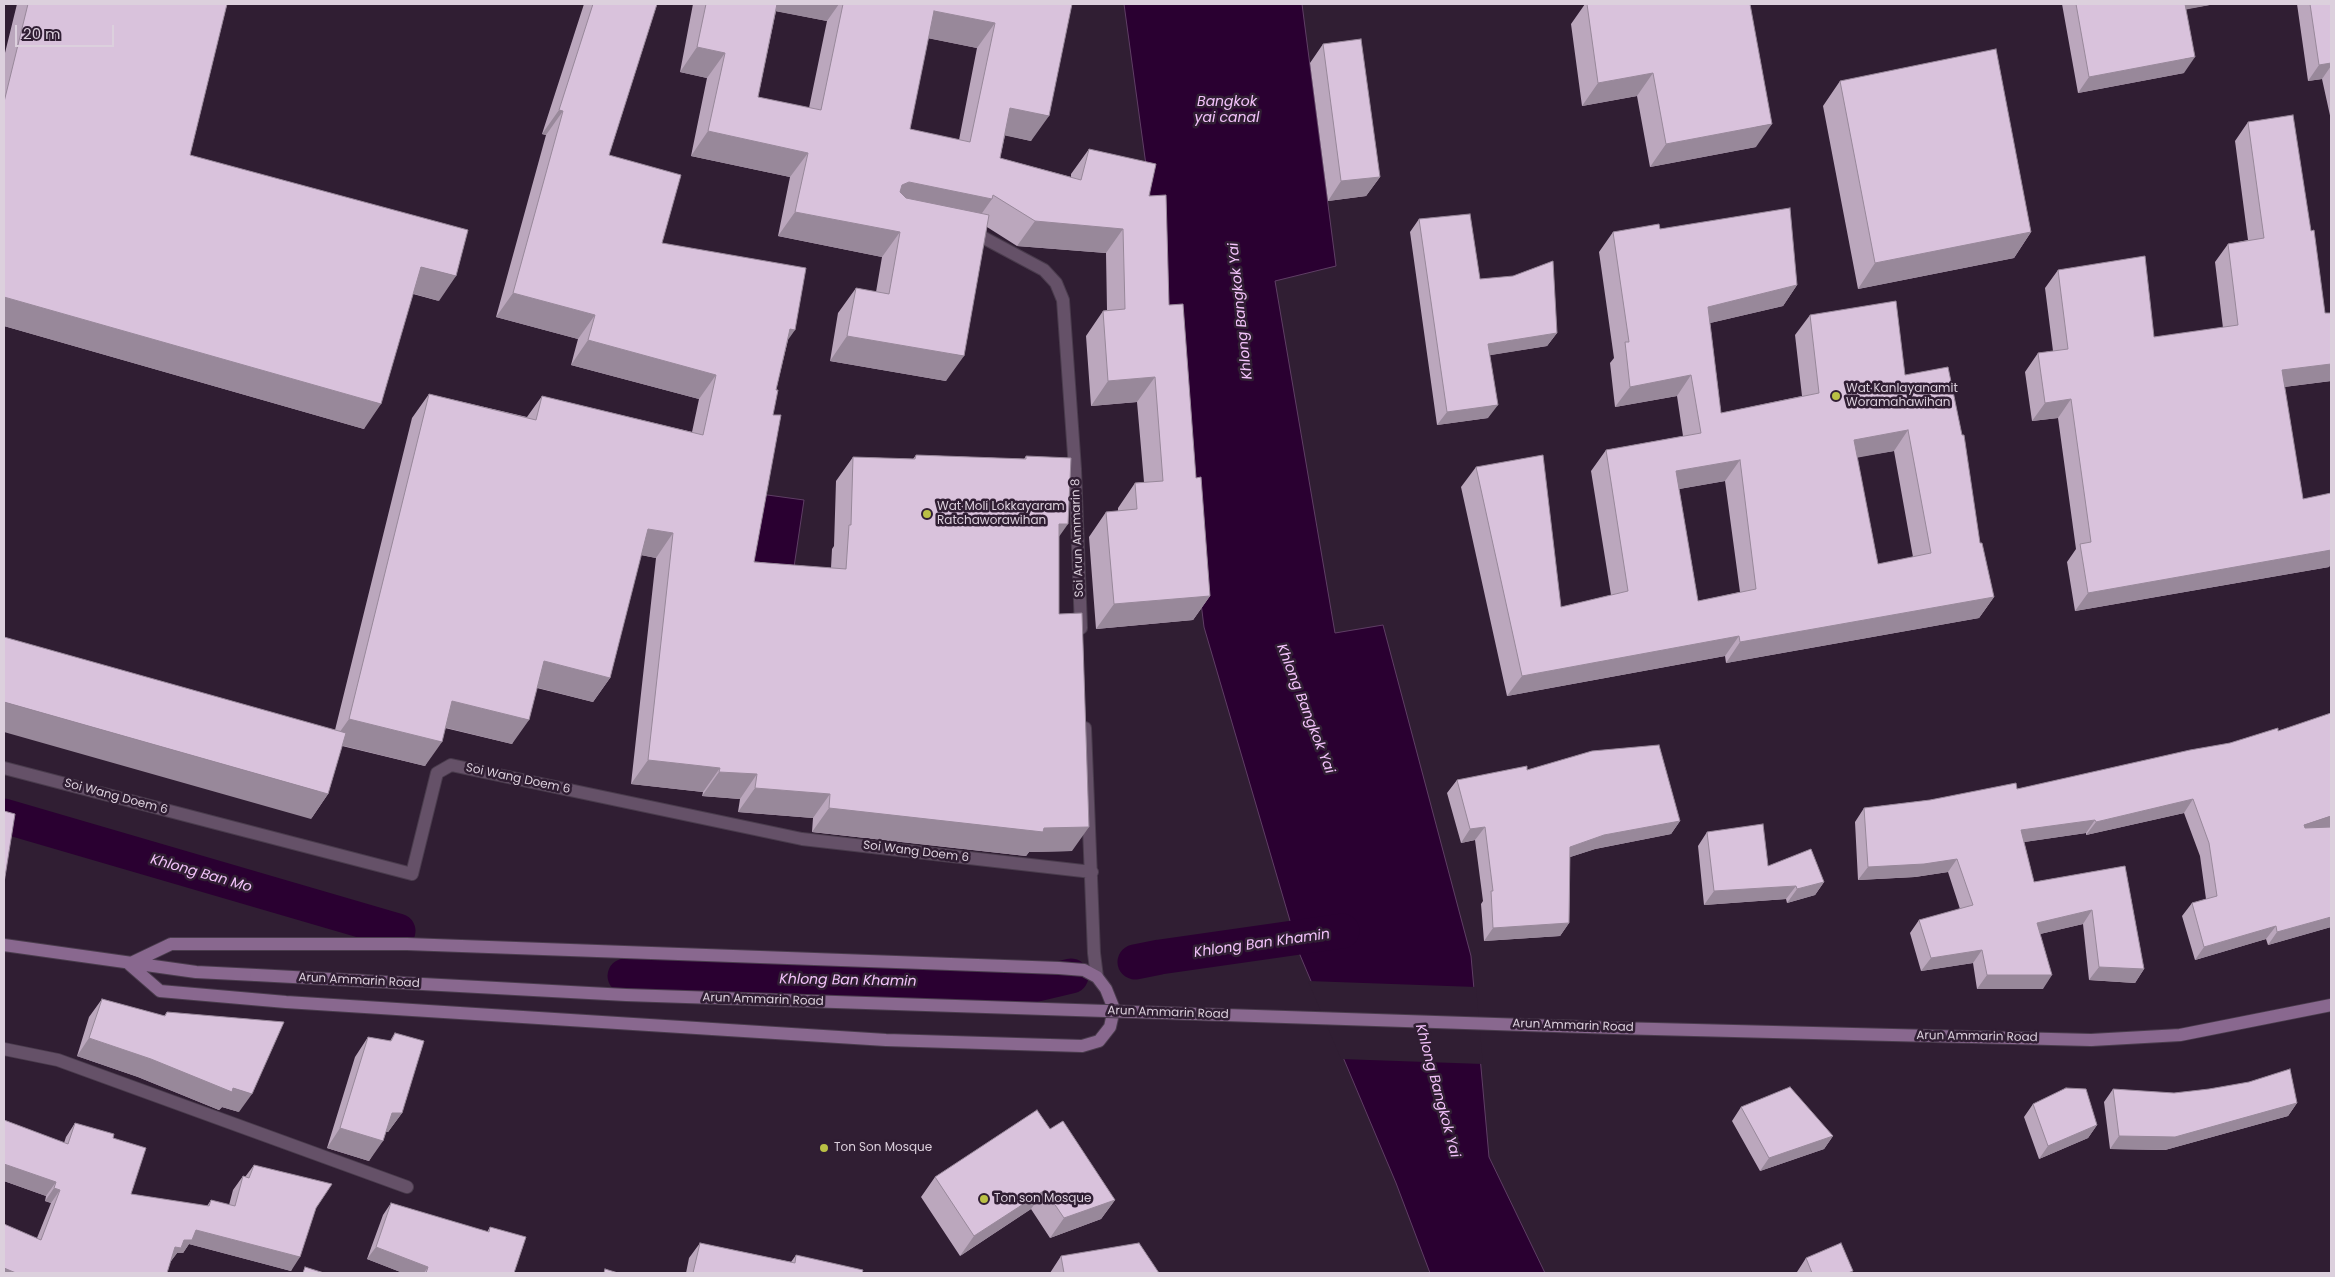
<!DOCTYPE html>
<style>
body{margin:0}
#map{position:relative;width:2335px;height:1277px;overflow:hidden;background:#301e33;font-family:Poppins,sans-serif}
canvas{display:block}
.frame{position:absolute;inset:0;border:5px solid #dcd0dd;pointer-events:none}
.scale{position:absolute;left:15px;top:25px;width:99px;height:22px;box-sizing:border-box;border:2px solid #dcd0dd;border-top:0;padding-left:6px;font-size:15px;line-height:18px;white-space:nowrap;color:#dcd0dd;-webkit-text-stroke:4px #301e33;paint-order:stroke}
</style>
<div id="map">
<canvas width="2335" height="1277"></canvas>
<div class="frame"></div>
<div class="scale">20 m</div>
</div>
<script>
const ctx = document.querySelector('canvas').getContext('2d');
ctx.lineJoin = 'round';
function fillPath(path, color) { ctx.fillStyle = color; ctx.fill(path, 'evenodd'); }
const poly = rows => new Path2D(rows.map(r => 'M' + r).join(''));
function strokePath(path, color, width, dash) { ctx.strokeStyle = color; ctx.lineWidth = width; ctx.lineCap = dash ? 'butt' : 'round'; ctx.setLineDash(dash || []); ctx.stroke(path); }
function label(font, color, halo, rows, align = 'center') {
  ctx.font = font + ' Poppins,sans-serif'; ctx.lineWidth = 5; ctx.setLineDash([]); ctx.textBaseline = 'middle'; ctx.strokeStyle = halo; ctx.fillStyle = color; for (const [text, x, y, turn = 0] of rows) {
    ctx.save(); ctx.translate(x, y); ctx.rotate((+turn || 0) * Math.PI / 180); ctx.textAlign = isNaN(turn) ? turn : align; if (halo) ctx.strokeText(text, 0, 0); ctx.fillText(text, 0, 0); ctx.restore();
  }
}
const water = poly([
 [1124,4,1302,4,1336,266,1275,281,1335,633,1383,625,1471,956,1489,1157,1545,1273,1430,1273,1396,1183,1300,955,1204,627,1149,187,1124,4],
 [760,494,804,500,794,567,750,561,760,494]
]);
const pier = poly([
 [1308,981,1476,987,1483,1064,1341,1059]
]);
const canal = poly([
 [4,816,398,931],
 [1135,962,1160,957,1342,931],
 [625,976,1033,985,1071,976]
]);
const street = poly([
 [971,231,1044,270,1056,283,1063,300,1075,469,1081,628],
 [1085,728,1094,953,1097,977],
 [4,768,412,874,437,773,451,765,802,839,1092,872],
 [4,1049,58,1060,407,1187]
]);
const secondary = poly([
 [171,944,407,944,1059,968,1084,970,1097,977,1106,989,1114,1009,1110,1027,1099,1041,1082,1046,886,1040,286,1002,160,991,129,964,171,944],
 [4,945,196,972,256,975],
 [2091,1040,2180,1035,2331,1005]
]);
const secondaryBridge = poly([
 [256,975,626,995,1615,1028,2091,1040]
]);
const wall = poly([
 [17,4,227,4,190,155,439,301,413,294,364,429,4,326,4,57],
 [584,4,657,4,609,155,662,243,788,340,776,390,754,562,831,568,832,549,834,546,836,481,853,457,913,459,916,455,1024,459,1026,456,1059,538,1059,614,1072,851,1029,852,1026,856,812,832,813,818,738,812,740,799,702,796,703,792,631,784,656,558,641,555,610,678,593,702,537,688,512,744,445,728,425,766,342,746,328,794,311,819,335,730,412,418,429,394,527,417,542,396,692,432,699,399,571,365,578,339,496,317,546,135,542,134],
 [693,4,1072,4,1031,141,1005,135,1000,158,1071,177,1071,174,1089,149,1149,196,1169,305,1196,478,1210,596,1193,620,1096,629,1089,537,1106,512,1118,511,1118,508,1135,483,1144,482,1137,402,1091,406,1086,336,1103,311,1107,310,1106,253,1017,246,987,227,946,381,830,361,838,313,856,288,876,292,882,257,778,236,790,177,691,156,707,78,680,72],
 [776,11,827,21,809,108,758,97],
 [928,38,977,48,959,140,910,129],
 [1585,4,1750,4,1756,147,1650,167,1637,96,1582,106,1571,24],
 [2062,4,2215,4,2186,9,2184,73,2078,93],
 [2297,4,2331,4,2331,120,2322,79,2308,81],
 [1323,44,1380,177,1366,196,1328,201,1310,63],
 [1840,81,2031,232,2014,258,1858,289,1823,106],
 [2248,122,2311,231,2325,313,2331,313,2331,381,2284,387,2303,499,2331,497,2331,563,2329,567,2075,611,2067,562,2076,549,2058,418,2032,421,2025,372,2038,353,2053,351,2045,288,2058,270,2154,337,2223,328,2215,262,2228,244,2248,240,2235,141],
 [1419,219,1480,279,1557,333,1547,346,1490,355,1488,418,1437,425,1410,232],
 [1660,229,1797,285,1783,306,1710,323,1721,413,1802,396,1795,335,1810,315,1905,375,1980,543,1994,597,1979,618,1726,663,1725,656,1507,696,1461,487,1476,467,1561,607,1611,595,1591,471,1606,450,1683,436,1677,396,1615,407,1610,363,1614,358,1599,252,1613,232],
 [1894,451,1913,557,1878,564,1857,457],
 [1725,481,1740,592,1698,601,1679,489],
 [2278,731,2331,927,2268,945,2266,939,2195,960,2182,916,2192,903,2206,899,2200,856,2184,813,2086,835,2086,833,2024,842,2034,882,2125,866,2144,969,2135,983,2089,980,2083,924,2040,934,2043,989,1977,989,1973,963,1921,971,1910,933,1919,920,1960,909,1948,872,1915,877,1858,880,1855,822,1864,808,1930,800,2017,789,2230,743],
 [1527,770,1680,821,1671,834,1595,849,1570,857,1569,923,1560,936,1484,941,1481,904,1483,901,1475,840,1461,843,1447,793,1457,780],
 [1707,832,1768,866,1824,882,1815,895,1787,903,1786,899,1704,905,1698,846],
 [102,999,164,1016,167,1012,239,1112,222,1107,219,1110,138,1077,77,1056,89,1017],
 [395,1033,402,1113,388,1132,386,1132,369,1161,327,1148,355,1057,368,1037,390,1041],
 [2113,1089,2297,1103,2288,1116,2165,1150,2110,1149,2104,1102],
 [2033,1104,2097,1125,2088,1138,2039,1159,2024,1117],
 [1741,1107,1833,1136,1824,1149,1760,1171,1732,1121],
 [4,1120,64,1143,66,1137,75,1123,113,1138,131,1194,207,1206,211,1200,229,1205,233,1190,243,1176,245,1177,254,1165,316,1208,291,1271,189,1244,183,1253,177,1253,171,1261,4,1273,37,1238,51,1203,45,1201,46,1196,4,1181],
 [1050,1129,1115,1200,1101,1219,1050,1238,1031,1209,960,1256,921,1197,935,1177],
 [391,1203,487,1232,490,1227,514,1273,403,1273,367,1259,383,1215],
 [700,1243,791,1262,796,1255,862,1273,686,1273,689,1258],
 [1061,1256,1159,1273,1050,1273],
 [1806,1258,1851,1273,1798,1273,1797,1272]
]);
const shadedWall = poly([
 [767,4,839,4,827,21,764,9],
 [2178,4,2215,4,2173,12],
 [934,11,995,23,977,48,917,36],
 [697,47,725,53,707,78,680,72],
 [2195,57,2184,73,2078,93,2089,77],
 [2331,63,2331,66,2322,79,2308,81,2319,65],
 [1653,73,1637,96,1582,106,1598,83],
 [1010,108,1049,116,1031,141,993,133],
 [559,110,563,111,546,135,542,134],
 [1772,124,1756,147,1650,167,1666,144],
 [708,131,808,153,790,177,691,156],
 [1380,177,1366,196,1328,201,1341,181],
 [909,182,992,199,975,223,892,207,902,185],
 [795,212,900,232,882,257,778,236],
 [1035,221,1123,229,1106,253,1017,246],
 [2031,232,2014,258,1858,289,1875,263],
 [421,267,456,276,439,301,404,291],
 [1797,285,1783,306,1693,327,1708,307],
 [513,293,595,315,578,339,496,317],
 [4,297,381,404,364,429,4,326],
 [790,329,795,330,778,354],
 [1557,333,1547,346,1479,357,1488,344],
 [847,336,964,356,946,381,830,361],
 [588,340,716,375,699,399,571,365],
 [2331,364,2331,381,2268,389,2282,370],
 [1691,375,1677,396,1615,407,1630,387],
 [1155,377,1137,402,1091,406,1108,381],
 [2071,399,2058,418,2032,421,2045,403],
 [1498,405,1488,418,1437,425,1447,412],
 [1908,430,1894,451,1839,461,1854,440],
 [1740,460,1725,481,1662,492,1676,471],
 [1059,524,1068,524,1051,548],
 [648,529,673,533,656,558,631,553],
 [2331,550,2331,563,2329,567,2075,611,2088,593],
 [1210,596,1193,620,1096,629,1114,604],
 [1994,597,1979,618,1726,663,1740,642],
 [1739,636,1725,656,1507,696,1522,676],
 [544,661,610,678,593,702,527,685],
 [452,701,529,720,512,744,435,725],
 [4,702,328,794,311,819,4,732],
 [349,719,442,742,425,766,332,743],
 [648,760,720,768,703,792,631,784],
 [719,772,757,774,740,799,702,796],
 [755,788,830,794,813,818,738,812],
 [2193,799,2184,813,2086,835,2096,822],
 [829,808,1089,827,1072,851,1029,852,1026,856,812,832],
 [2331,816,2331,827,2295,839,2304,825],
 [2095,820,2086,833,2011,844,2021,830],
 [1680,821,1671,834,1595,849,1561,860,1570,847,1604,835],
 [1485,827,1475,840,1461,843,1470,829],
 [1957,859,1948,872,1915,877,1858,880,1868,867],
 [1824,882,1815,895,1787,903,1797,889],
 [1796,886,1786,899,1704,905,1714,891],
 [2092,910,2083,924,2027,937,2037,923],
 [2331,917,2331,927,2268,945,2277,932],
 [1569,923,1560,936,1484,941,1493,928],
 [2276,926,2266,939,2195,960,2204,947],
 [1982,950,1973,963,1921,971,1931,958],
 [2099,967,2144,969,2135,983,2089,980],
 [1987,975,2052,975,2043,989,1977,989],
 [89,1038,151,1059,233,1088,252,1094,239,1112,222,1107,219,1110,138,1077,77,1056],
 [2297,1103,2288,1116,2165,1150,2110,1149,2119,1136],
 [392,1113,402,1113,388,1132,378,1132],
 [2097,1125,2088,1138,2039,1159,2048,1146],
 [340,1128,383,1141,369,1161,327,1148],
 [1833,1136,1824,1149,1760,1171,1769,1158],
 [4,1164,56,1182,46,1196,4,1181],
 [54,1188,60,1190,51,1203,45,1201],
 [1045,1190,1031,1209,960,1256,974,1236],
 [1115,1200,1101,1219,1050,1238,1064,1218],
 [196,1230,300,1257,291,1271,189,1244,183,1253,177,1253,171,1261,165,1260,175,1247],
 [376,1247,428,1267,424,1273,403,1273,367,1259],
 [4,1268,16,1273,4,1273]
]);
const building = poly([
 [28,4,227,4,190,155,468,230,456,276,421,267,381,404,4,297,4,102,28,4],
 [593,4,657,4,609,155,681,175,662,243,806,268,795,330,790,329,776,390,778,390,773,415,781,415,754,562,846,569,849,525,851,525,853,457,915,459,916,455,1026,459,1026,456,1071,458,1068,524,1059,524,1059,614,1082,613,1089,827,1044,828,1043,832,829,808,830,794,755,788,757,774,719,772,720,768,648,760,673,533,648,529,610,678,544,661,529,720,452,701,442,742,349,719,429,394,536,420,542,396,703,435,716,375,588,340,595,315,513,293,563,111,559,110,593,4],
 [706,4,777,4,758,97,821,110,843,4,1072,4,1049,116,1010,108,1000,158,1081,180,1089,149,1156,164,1149,196,1166,195,1169,305,1183,304,1196,478,1201,477,1210,596,1114,604,1106,512,1137,509,1135,483,1163,481,1155,377,1108,381,1103,311,1125,309,1123,229,1035,221,993,195,992,199,909,182,902,185,900,192,906,198,989,215,964,356,847,336,856,288,889,294,900,232,795,212,808,153,708,131,725,53,697,47,706,4],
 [934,11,995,23,970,142,910,129,934,11],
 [1587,4,1750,4,1772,124,1666,144,1653,73,1598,83,1587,4],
 [2076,4,2185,4,2195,57,2089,77,2076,4],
 [2310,4,2331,4,2331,63,2319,65,2310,4],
 [1361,39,1380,177,1341,181,1323,44,1361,39],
 [1996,49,2031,232,1875,263,1840,81,1996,49],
 [2293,115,2311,231,2314,230,2325,313,2331,313,2331,364,2282,370,2303,499,2331,493,2331,550,2088,593,2080,544,2091,542,2071,399,2045,403,2038,353,2068,349,2058,270,2145,256,2154,337,2238,325,2228,244,2264,238,2248,122,2293,115],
 [1790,208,1797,285,1708,307,1721,413,1819,393,1810,315,1896,301,1905,375,1948,367,1962,435,1964,435,1980,543,1982,543,1994,597,1740,642,1739,636,1522,676,1476,467,1543,455,1561,607,1628,591,1606,450,1701,433,1691,375,1630,387,1625,342,1629,342,1613,232,1659,224,1660,229,1790,208],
 [1908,430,1931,553,1878,564,1854,440,1908,430],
 [1740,460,1756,589,1698,601,1676,471,1740,460],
 [1470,214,1480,279,1513,276,1553,261,1557,333,1488,344,1498,405,1447,412,1419,219,1470,214],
 [4,637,346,733,328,794,4,702,4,637],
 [2331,713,2331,816,2304,825,2305,828,2331,827,2331,917,2277,932,2276,926,2204,947,2192,903,2217,896,2209,843,2193,799,2096,822,2095,820,2021,830,2034,882,2125,866,2144,969,2099,967,2092,910,2037,923,2052,975,1987,975,1982,950,1931,958,1919,920,1973,905,1957,859,1924,864,1868,867,1864,808,1930,800,2016,783,2017,789,2190,750,2230,743,2278,728,2278,731,2331,713],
 [1659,745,1680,821,1604,835,1570,847,1569,923,1493,928,1491,891,1493,891,1485,827,1470,829,1457,780,1527,766,1527,770,1592,751,1659,745],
 [4,811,15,814,4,883,4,811],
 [1763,824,1768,866,1811,849,1824,882,1797,889,1796,886,1714,891,1707,832,1763,824],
 [102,999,165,1016,167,1012,284,1022,252,1094,233,1088,232,1092,151,1059,89,1038,102,999],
 [395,1033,424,1041,402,1113,392,1113,383,1141,340,1128,368,1037,391,1041,395,1033],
 [2290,1069,2297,1103,2175,1137,2119,1136,2113,1089,2174,1093,2209,1089,2249,1082,2290,1069],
 [1790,1087,1833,1136,1769,1158,1741,1107,1790,1087],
 [2066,1088,2086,1089,2097,1125,2048,1146,2033,1104,2066,1088],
 [1037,1110,1050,1129,1063,1121,1115,1200,1064,1218,1045,1190,974,1236,935,1177,1037,1110],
 [4,1120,68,1144,75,1123,114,1134,113,1138,146,1148,131,1194,209,1206,211,1200,235,1206,243,1176,249,1178,254,1165,332,1184,316,1208,300,1257,196,1230,192,1240,184,1240,181,1248,175,1247,167,1273,16,1273,4,1268,4,1224,41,1240,60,1190,54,1188,56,1182,4,1164,4,1120],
 [391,1203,489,1232,490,1227,526,1237,514,1273,426,1273,428,1267,376,1247,391,1203],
 [700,1243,795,1263,796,1255,863,1270,862,1273,693,1273,700,1243],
 [1139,1243,1159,1273,1064,1273,1061,1256,1139,1243],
 [1841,1243,1853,1271,1848,1273,1812,1273,1806,1258,1841,1243],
 [305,1267,324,1273,303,1273,305,1267],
 [605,1269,618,1273,604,1273,605,1269]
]);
const markers = [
 [1836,396,5,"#bac045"],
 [927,514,5,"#bac045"],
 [824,1148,5,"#bac045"],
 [984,1199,5,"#bac045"]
];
const poiNames = [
 ["Wat Kanlayanamit",1846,389],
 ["Woramahawihan",1846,403],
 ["Wat Moli Lokkayaram",937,507],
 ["Ratchaworawihan",937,521],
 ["Ton Son Mosque",834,1148],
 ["Ton son Mosque",994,1199]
];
const streetNames = [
 ["Soi Arun Ammarin 8",1078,538,-92],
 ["Soi Wang Doem 6",518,779,12],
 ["Soi Wang Doem 6",116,797,15],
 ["Soi Wang Doem 6",916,852,7],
 ["Arun Ammarin Road",359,981,3],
 ["Arun Ammarin Road",763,1000,2],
 ["Arun Ammarin Road",1168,1013,2],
 ["Arun Ammarin Road",1573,1026,2],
 ["Arun Ammarin Road",1977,1037,1]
];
const waterNames = [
 ["Bangkok",1227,102],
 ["yai canal",1227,118],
 ["Khlong Bangkok Yai",1241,311,-96],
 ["Khlong Bangkok Yai",1305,709,69],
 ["Khlong Ban Mo",201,874,16],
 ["Khlong Ban Khamin",1262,944,-8],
 ["Khlong Ban Khamin",848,981,1],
 ["Khlong Bangkok Yai",1437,1091,75]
];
fillPath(water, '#2a0031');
strokePath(water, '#5f3e65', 1);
fillPath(pier, '#301e33');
strokePath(canal, '#2a0031', 35);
strokePath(street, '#4a3c4d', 14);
strokePath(secondary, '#4a3c4d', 14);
strokePath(street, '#655168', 12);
strokePath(secondary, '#89688f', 12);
strokePath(secondaryBridge, '#4a3c4d', 14, []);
strokePath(secondaryBridge, '#89688f', 12);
fillPath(wall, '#bba7bd');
fillPath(shadedWall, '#98889a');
fillPath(building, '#d9c2dc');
strokePath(building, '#98889a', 1);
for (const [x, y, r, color] of markers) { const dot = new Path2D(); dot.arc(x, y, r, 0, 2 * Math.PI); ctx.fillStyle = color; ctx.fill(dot); strokePath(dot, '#301e33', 2); }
label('12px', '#dcd0dd', '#301e33', poiNames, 'left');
label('12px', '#dcd0dd', '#301e33', streetNames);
label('italic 14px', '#f3c3fb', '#301e33', waterNames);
</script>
